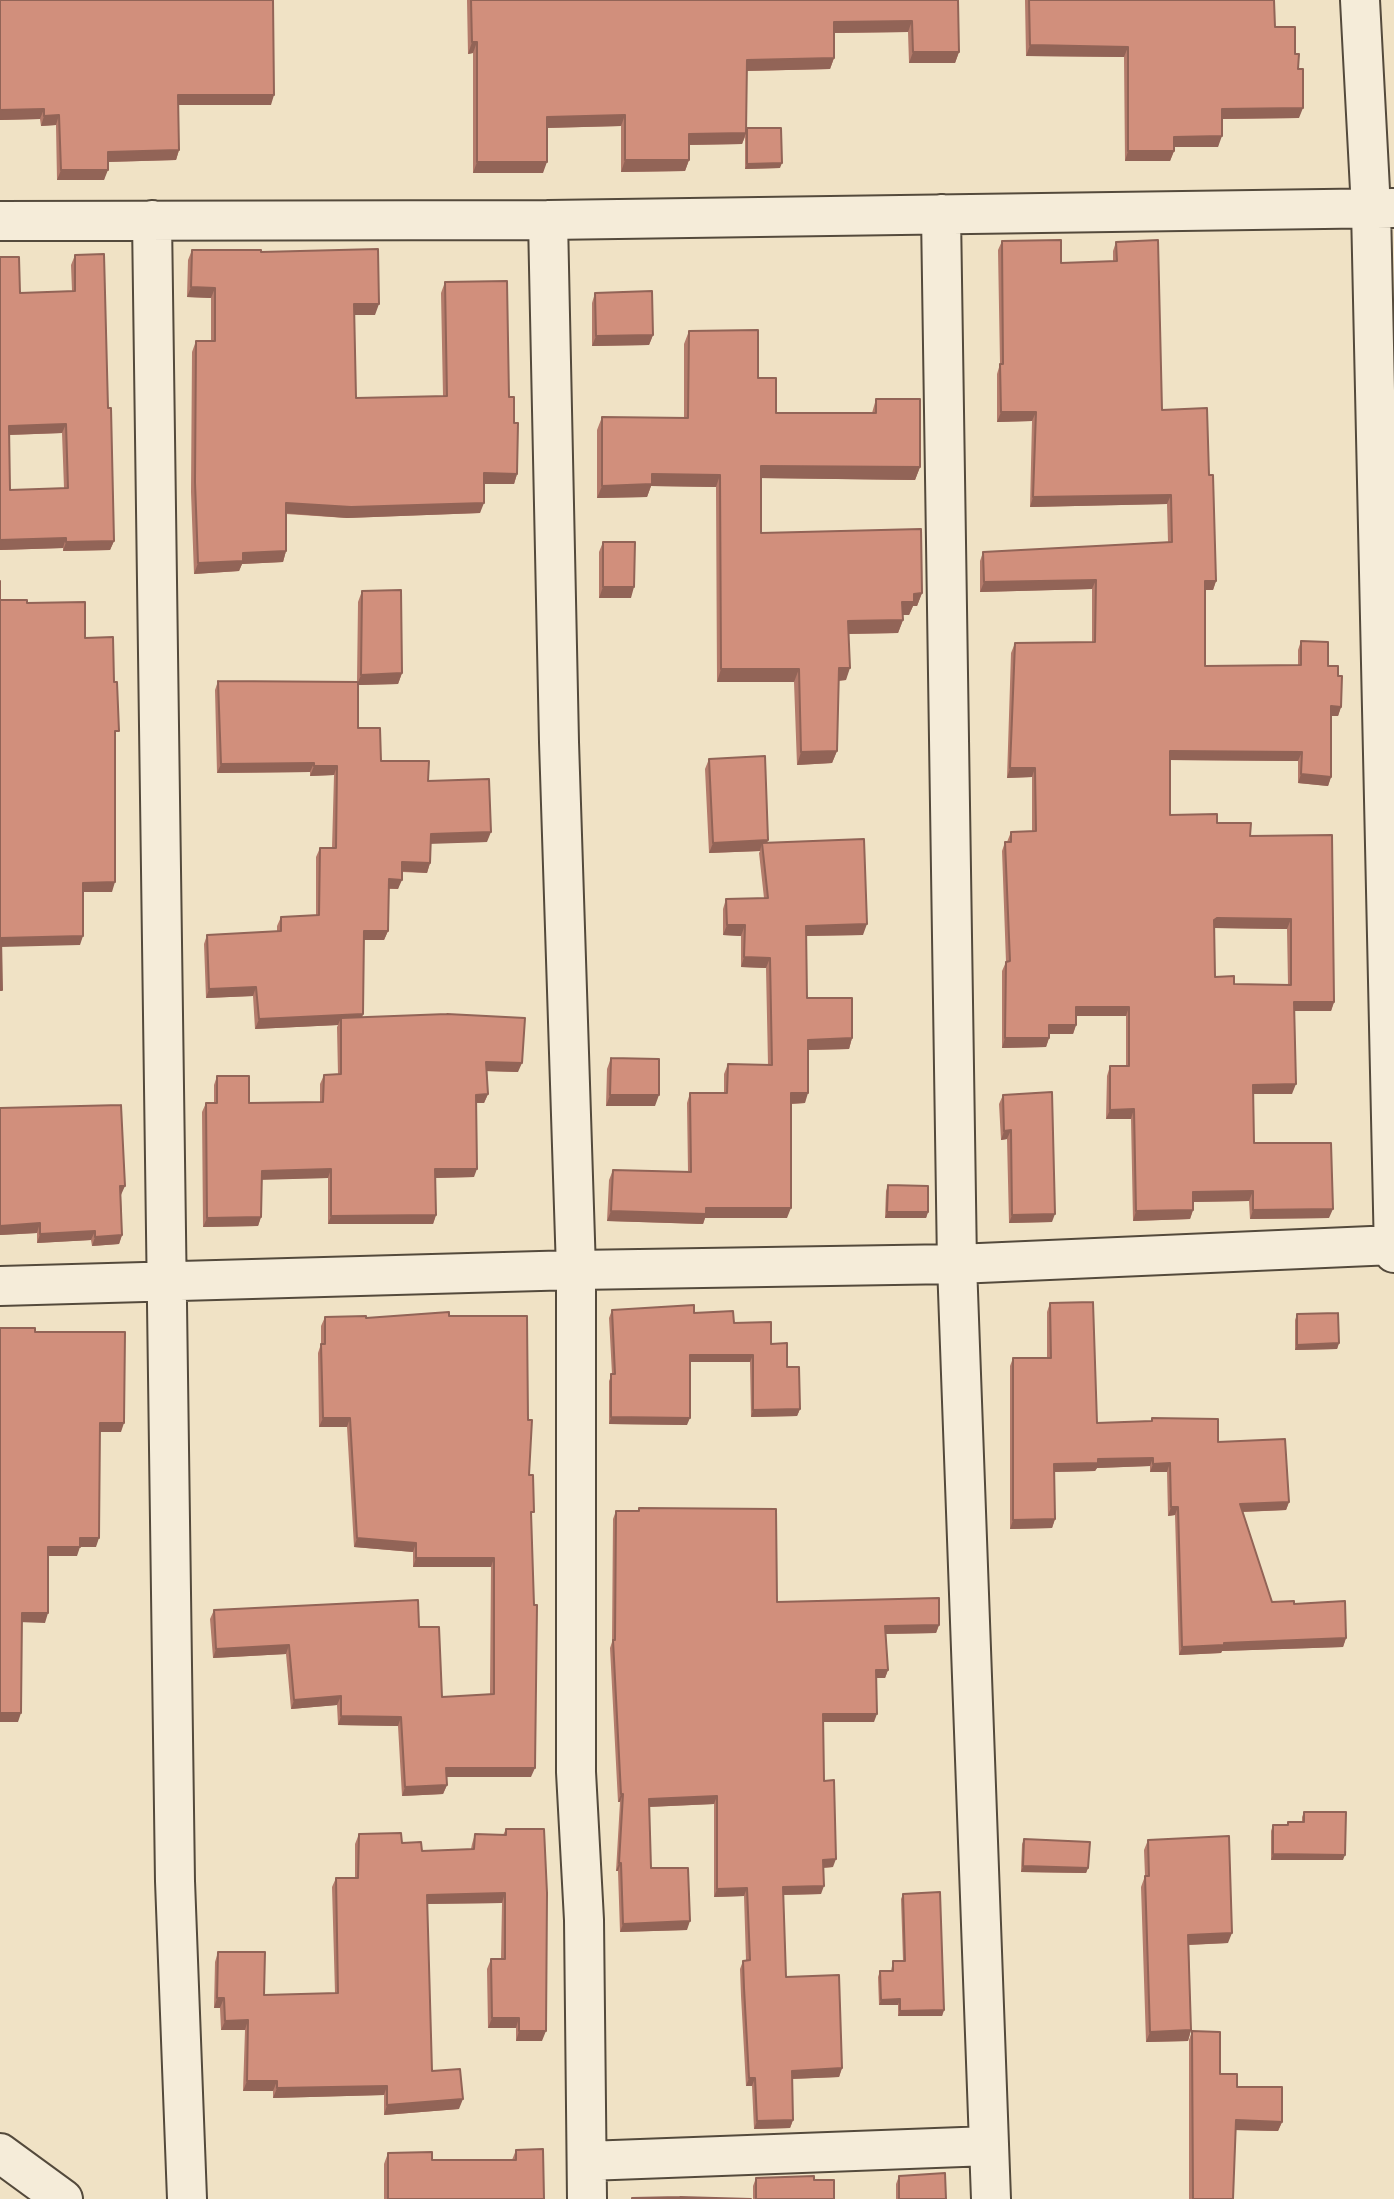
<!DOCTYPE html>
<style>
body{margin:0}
canvas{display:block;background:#f0e2c5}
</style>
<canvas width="1394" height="2199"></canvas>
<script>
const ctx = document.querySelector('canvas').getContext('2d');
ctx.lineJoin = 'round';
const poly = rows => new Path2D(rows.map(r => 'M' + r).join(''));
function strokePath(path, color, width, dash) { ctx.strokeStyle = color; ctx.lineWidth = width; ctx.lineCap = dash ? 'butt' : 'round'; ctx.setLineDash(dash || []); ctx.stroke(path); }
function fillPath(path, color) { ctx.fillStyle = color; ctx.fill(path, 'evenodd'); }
const minor = poly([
 [1360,0,1371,209,1394,1253],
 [941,214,957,1264,991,2199],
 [152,220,175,1881,187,2199],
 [548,220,559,742,576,1270,576,1772,584,1920,587,2199],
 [0,221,548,220,1394,208],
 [0,1286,576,1270,957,1264,1394,1245],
 [0,2153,63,2199],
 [587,2161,989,2146]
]);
const wall = poly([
 [0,0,271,105,178,105,179,150,176,160,108,162,104,180,57,180,56,125,41,126,40,119,0,120],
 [467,0,958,0,959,52,955,63,909,63,908,32,834,33,834,58,830,69,747,71,746,129,780,168,745,169,745,137,742,144,689,145,689,160,685,171,621,172,621,126,547,128,543,173,473,173,473,53,468,54],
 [1025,0,1274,0,1275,27,1295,54,1298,69,1299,118,1222,119,1218,147,1174,147,1174,151,1170,161,1125,161,1124,57,1026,56],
 [1002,241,1061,263,1113,261,1113,251,1116,242,1162,410,1209,475,1216,581,1213,590,1205,590,1205,666,1298,665,1298,650,1301,641,1338,676,1341,707,1338,716,1331,716,1331,777,1328,786,1298,783,1298,761,1170,760,1170,815,1217,823,1250,836,1334,1002,1331,1011,1294,1011,1292,1094,1254,1094,1254,1143,1329,1218,1250,1219,1249,1201,1193,1202,1193,1210,1190,1219,1133,1221,1131,1119,1106,1119,1107,1076,1110,1066,1126,1066,1126,1016,1076,1016,1076,1025,1073,1034,1049,1034,1049,1038,1046,1047,1002,1048,1002,971,1006,962,1002,851,1005,842,1007,842,1011,832,1032,831,1032,777,1007,778,1011,653,1015,643,1092,642,1092,589,980,592,980,561,983,552,1168,542,1167,504,1030,507,1032,421,997,422,997,374,1000,364,998,250],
 [1214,928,1287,929,1288,985,1234,984,1215,977],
 [192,250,261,252,375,315,354,315,356,398,443,396,441,293,445,282,509,397,514,423,517,474,514,484,484,484,480,513,347,518,286,514,286,551,283,562,242,564,239,571,194,574,191,492,192,352,196,341,211,341,211,298,187,297,188,260],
 [75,255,108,408,114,541,110,550,63,551,63,548,0,550,0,257,20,293,72,291,71,265],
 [62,433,64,488,10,490,9,435],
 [595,293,653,335,649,345,592,346,592,303],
 [689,331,758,378,776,413,872,413,876,399,920,467,915,480,761,478,761,533,922,593,917,606,913,606,909,615,903,615,903,620,898,633,849,634,846,680,838,681,837,751,832,763,797,765,794,682,717,682,716,487,651,486,647,497,597,498,597,430,602,417,684,418,684,344],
 [603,542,631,598,599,598,599,552],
 [362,591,402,673,398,684,358,685,358,728,381,761,428,781,487,842,431,843,430,863,427,873,402,872,398,889,388,889,388,931,384,940,364,940,363,1014,362,1018,518,1072,487,1071,488,1094,484,1103,476,1103,474,1177,435,1178,436,1215,433,1224,328,1224,328,1178,262,1179,261,1217,258,1226,203,1227,202,1112,206,1103,214,1103,214,1085,217,1076,249,1103,320,1102,320,1084,324,1075,338,1075,337,1027,338,1025,255,1029,253,996,206,998,204,944,207,935,277,931,277,926,281,917,316,916,316,857,320,848,332,848,334,775,310,776,310,772,217,773,215,690,218,681,357,682,358,602],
 [709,759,768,840,767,843,863,935,806,936,807,998,852,1038,849,1049,808,1050,805,1103,791,1104,787,1218,705,1218,703,1224,607,1221,609,1180,613,1170,688,1172,687,1103,690,1093,724,1093,724,1074,728,1064,768,1065,766,968,741,967,741,936,723,935,723,909,726,899,764,898,759,853,760,851,709,853,705,769],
 [611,1058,655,1106,606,1106,607,1069],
 [1003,1095,1052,1222,1009,1223,1007,1139,1001,1140,999,1104],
 [0,1108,121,1195,122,1235,119,1244,92,1246,91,1240,37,1243,37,1233,0,1235],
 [888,1185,928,1212,926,1218,885,1218,886,1191],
 [1050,1303,1097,1423,1151,1421,1152,1418,1218,1442,1289,1502,1286,1510,1243,1512,1272,1602,1294,1604,1346,1638,1343,1647,1222,1651,1221,1653,1179,1655,1175,1515,1168,1516,1167,1472,1150,1472,1150,1466,1097,1468,1095,1471,1054,1472,1055,1519,1052,1528,1010,1529,1010,1366,1013,1358,1047,1358,1047,1312],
 [612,1310,694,1313,734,1323,771,1344,787,1367,800,1409,797,1416,751,1417,750,1362,690,1362,687,1425,609,1424,609,1381,612,1374,609,1318],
 [1297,1314,1339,1343,1337,1349,1295,1350,1295,1320],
 [449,1316,529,1475,531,1519,531,1777,446,1777,447,1785,443,1794,402,1796,398,1726,338,1725,337,1705,291,1709,286,1654,213,1658,210,1619,214,1610,419,1627,442,1697,490,1694,491,1567,413,1567,413,1552,354,1547,347,1427,319,1427,318,1353,321,1344,321,1326,325,1317,366,1318],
 [639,1508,777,1602,939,1625,936,1633,886,1634,888,1670,885,1678,877,1678,874,1722,823,1722,824,1781,833,1867,823,1868,821,1894,783,1895,786,1977,842,2068,839,2077,792,2079,793,2120,790,2128,754,2129,752,2086,746,2086,741,1996,740,1969,743,1961,746,1960,744,1896,714,1897,714,1804,649,1807,651,1868,687,1930,620,1932,618,1871,616,1871,620,1802,618,1802,610,1648,612,1642,613,1519,616,1511,638,1511],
 [1304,1812,1343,1860,1271,1860,1271,1831,1273,1825,1287,1825,1288,1822,1302,1822,1302,1817],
 [506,1829,542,2041,516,2041,516,2028,488,2028,487,1969,491,1959,501,1959,502,1903,427,1904,432,2071,459,2109,384,2115,384,2095,273,2098,273,2091,243,2091,245,2030,221,2030,220,2008,214,2008,215,1962,218,1952,264,1995,335,1993,332,1887,336,1878,355,1878,355,1844,359,1834,402,1843,422,1851,471,1849,472,1844,475,1834,503,1835],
 [1024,1839,1088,1868,1086,1873,1021,1872,1022,1844],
 [1148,1840,1228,1943,1189,1945,1191,2030,1188,2041,1146,2042,1141,1887,1145,1876,1144,1850],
 [903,1894,944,2010,942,2016,898,2016,898,2005,879,2005,878,1977,880,1971,891,1971,893,1961,903,1961,901,1899],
 [1192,2031,1220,2074,1282,2122,1278,2131,1236,2130,1233,2199,1189,2199,1189,2040],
 [516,2150,544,2199,384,2199,384,2164,388,2153,432,2160,512,2160],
 [899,2176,946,2199,896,2199,896,2184],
 [756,2178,814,2180,834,2199,753,2199,753,2186]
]);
const shadedWall = poly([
 [912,21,908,32,830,33,834,22],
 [472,42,477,42,473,53,468,54],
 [1030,45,1128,47,1124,57,1026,56],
 [913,52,959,52,955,63,909,63],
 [834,58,830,69,743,71,747,60],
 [178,95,274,95,271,105,174,105],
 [1303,108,1299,118,1218,119,1222,109],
 [44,109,40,119,0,120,0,110],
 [59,115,56,125,41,126,44,116],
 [625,115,621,126,543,128,547,117],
 [746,133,742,144,684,145,689,134],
 [1222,136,1218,147,1170,147,1174,137],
 [179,150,176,160,104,162,108,152],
 [1128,151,1174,151,1170,161,1125,161],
 [625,160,689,160,685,171,621,172],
 [477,162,547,162,543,173,473,173],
 [782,163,780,168,745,169,747,164],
 [61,170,108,170,104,180,57,180],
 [191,287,215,288,211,298,187,297],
 [354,304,379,304,375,315,350,315],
 [653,335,649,345,592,346,596,336],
 [1001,412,1036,412,1032,421,997,422],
 [66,424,62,433,6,435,9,426],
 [761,466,920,467,915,480,756,478],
 [484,473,517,474,514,484,480,484],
 [652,474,720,475,716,487,651,486,647,497,597,498,602,486],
 [1171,495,1167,504,1030,507,1033,497],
 [286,503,484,503,480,513,347,518,282,513],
 [66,538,63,548,0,550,0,540],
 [114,541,110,550,63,551,66,542],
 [286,551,283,562,242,564,239,571,194,574,198,563,243,553],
 [1096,580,1092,589,980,592,984,582],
 [1205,581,1216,581,1213,590,1202,590],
 [603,587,634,587,631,598,599,598],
 [922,593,917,606,913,606,909,615,898,615,902,602,914,594],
 [903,620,898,633,844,634,848,621],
 [839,668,850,668,846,680,834,681],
 [721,669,799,669,794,682,717,682],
 [402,673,398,684,357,685,361,675],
 [1331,706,1341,707,1338,716,1328,716],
 [837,751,832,763,797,765,801,752],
 [1170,751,1302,752,1298,761,1166,760],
 [314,763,310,772,217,773,221,764],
 [314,766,337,766,334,775,310,776],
 [1010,768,1035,768,1032,777,1007,778],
 [1301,774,1331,777,1328,786,1298,783],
 [491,832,487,842,428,844,431,834],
 [768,840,764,851,762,843,760,851,709,853,713,843],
 [402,862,430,863,427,873,398,871],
 [389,879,402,880,398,889,385,888],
 [115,882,112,892,79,892,83,883],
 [1217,918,1291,919,1287,929,1214,928,1214,920],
 [867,924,863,935,802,936,806,926],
 [727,925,745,925,741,936,723,935],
 [364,931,388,931,384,940,361,940],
 [83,936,80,945,0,947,1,938],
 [744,957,770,958,766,968,741,967],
 [256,987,253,996,206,998,209,989],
 [1294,1002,1334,1002,1331,1011,1291,1011],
 [1076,1007,1129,1007,1126,1016,1073,1016],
 [363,1014,360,1023,341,1018,338,1025,255,1029,259,1019],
 [1049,1025,1076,1025,1073,1034,1046,1034],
 [852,1038,849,1049,804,1050,808,1040],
 [1005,1038,1049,1038,1046,1047,1002,1048],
 [486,1062,522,1063,518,1072,483,1071],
 [1296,1084,1292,1094,1250,1094,1253,1085],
 [791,1093,808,1093,805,1103,787,1104],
 [488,1094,484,1103,473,1103,476,1095],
 [610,1095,659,1095,655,1106,606,1106],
 [1134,1109,1131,1119,1106,1119,1110,1110],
 [1011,1130,1007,1139,1001,1140,1004,1131],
 [331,1169,328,1178,258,1180,262,1171],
 [435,1169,477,1169,474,1177,432,1178],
 [120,1186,125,1186,121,1195,117,1195],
 [1253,1191,1249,1201,1190,1202,1193,1192],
 [706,1208,791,1208,787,1218,705,1218,703,1224,607,1221,611,1211],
 [1333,1209,1329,1218,1250,1219,1253,1210],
 [1193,1210,1190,1219,1133,1221,1136,1211],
 [887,1212,928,1212,926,1218,885,1218],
 [1055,1214,1052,1222,1009,1223,1012,1215],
 [436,1215,433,1224,328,1224,331,1216],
 [261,1217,258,1226,203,1227,207,1218],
 [40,1223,37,1233,0,1235,0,1226],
 [95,1231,91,1240,37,1243,40,1234],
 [122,1235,119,1244,92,1246,95,1237],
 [1339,1343,1337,1349,1295,1350,1297,1345],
 [690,1355,753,1355,750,1362,688,1362],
 [800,1409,797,1416,751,1417,753,1410],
 [611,1417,690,1418,687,1425,609,1424],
 [323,1418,350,1418,347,1427,319,1427],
 [100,1423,124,1423,121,1432,97,1432],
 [1153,1458,1150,1466,1097,1468,1095,1471,1051,1472,1054,1464,1098,1459],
 [1170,1463,1167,1472,1150,1472,1153,1464],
 [1289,1502,1286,1510,1237,1512,1240,1504],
 [1171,1507,1178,1507,1175,1515,1168,1516],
 [1055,1519,1052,1528,1010,1529,1013,1520],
 [80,1538,99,1538,96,1547,80,1547,77,1556,45,1556,48,1547],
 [357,1538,416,1543,413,1552,354,1547],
 [416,1558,494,1558,491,1567,413,1567],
 [22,1613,48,1613,45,1623,18,1622],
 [939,1625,936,1633,882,1634,885,1626],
 [1346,1638,1343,1647,1222,1651,1221,1653,1179,1655,1182,1647,1224,1643],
 [289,1645,286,1654,213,1658,216,1649],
 [876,1670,888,1670,885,1678,873,1678],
 [341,1696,337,1705,291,1709,294,1700],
 [0,1713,21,1713,18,1722,0,1722],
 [823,1714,877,1714,874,1722,820,1722],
 [341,1716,401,1717,398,1726,338,1725],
 [446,1768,535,1768,531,1777,442,1777],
 [447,1785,443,1794,402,1796,405,1787],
 [621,1794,623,1794,620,1802,618,1802],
 [717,1796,714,1804,646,1807,649,1799],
 [1273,1854,1345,1855,1343,1860,1271,1860],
 [836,1859,833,1867,820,1868,823,1860],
 [619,1863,621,1863,618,1871,616,1871],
 [1023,1866,1088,1868,1086,1873,1021,1872],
 [824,1886,821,1894,780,1895,783,1887],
 [747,1888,744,1896,714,1897,717,1889],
 [505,1893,502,1903,423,1904,427,1895],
 [690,1921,687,1930,620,1932,623,1924],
 [1232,1933,1228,1943,1184,1945,1188,1935],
 [217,1998,224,1998,220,2008,214,2008],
 [900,1999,898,2005,879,2005,881,2000],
 [944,2010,942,2016,898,2016,900,2011],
 [492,2018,519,2018,516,2028,488,2028],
 [248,2020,245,2030,221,2030,225,2021],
 [1191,2030,1188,2041,1146,2042,1150,2032],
 [519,2031,546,2031,542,2041,516,2041],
 [842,2068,839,2077,789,2079,792,2071],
 [749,2078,755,2078,752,2086,746,2086],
 [247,2081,277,2081,273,2091,243,2091],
 [387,2086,384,2095,273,2098,277,2088],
 [463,2099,459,2109,384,2115,387,2105],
 [793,2120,790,2128,754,2129,757,2121],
 [1236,2120,1282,2122,1278,2131,1233,2130]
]);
const building = poly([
 [0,0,273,0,274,95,178,95,179,150,108,152,108,170,61,170,59,115,44,116,44,109,0,110,0,0],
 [471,0,958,0,959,52,913,52,912,21,834,22,834,58,747,60,746,133,689,134,689,160,625,160,625,115,547,117,547,162,477,162,477,42,472,42,471,0],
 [1029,0,1274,0,1275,27,1295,27,1295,54,1299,54,1298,69,1303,69,1303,108,1222,109,1222,136,1174,137,1174,151,1128,151,1128,47,1030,45,1029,0],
 [747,128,781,128,782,163,747,164,747,128],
 [1061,240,1061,263,1117,261,1116,242,1158,240,1162,410,1207,408,1209,475,1213,475,1216,581,1205,581,1205,666,1301,665,1301,641,1328,642,1328,666,1338,666,1338,676,1342,676,1341,707,1331,706,1331,777,1301,774,1302,752,1170,751,1170,815,1217,814,1217,823,1251,823,1250,836,1332,835,1334,1002,1294,1002,1296,1084,1253,1085,1254,1143,1331,1143,1333,1209,1253,1210,1253,1191,1193,1192,1193,1210,1136,1211,1134,1109,1110,1110,1110,1066,1129,1066,1129,1007,1076,1007,1076,1025,1049,1025,1049,1038,1005,1038,1006,962,1010,961,1005,842,1011,842,1011,832,1036,831,1035,768,1010,768,1015,643,1095,642,1096,580,984,582,983,552,1172,542,1171,495,1033,497,1036,412,1001,412,1000,364,1003,364,1002,241,1061,240],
 [1217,918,1291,919,1291,985,1234,984,1234,976,1215,977,1214,920,1217,918],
 [378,249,379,304,354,304,356,398,447,396,445,282,507,281,509,397,514,397,514,423,518,423,517,474,484,473,484,503,351,507,286,503,286,551,243,553,243,561,198,563,195,482,196,341,215,341,215,288,191,287,192,250,261,250,261,252,378,249],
 [104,254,108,408,111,408,114,541,66,542,66,538,0,540,0,257,19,257,20,293,75,291,75,255,104,254],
 [66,424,68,488,10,490,9,426,66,424],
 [652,291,653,335,596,336,595,293,652,291],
 [758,330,758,378,776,378,776,413,876,413,876,399,920,399,920,467,761,466,761,533,921,529,922,593,914,594,914,602,902,602,903,620,848,621,850,668,839,668,837,751,801,752,799,669,721,669,720,475,652,474,652,484,602,486,602,417,688,418,689,331,758,330],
 [603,542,635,542,634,587,603,587,603,542],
 [0,581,0,600,27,600,27,603,85,602,85,638,113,637,114,682,117,682,119,731,115,731,115,882,83,883,83,936,1,938,2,990,0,990,0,581],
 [401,590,402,673,361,675,362,591,401,590],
 [218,681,358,682,358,728,380,728,381,761,429,761,428,781,489,779,491,832,431,834,430,863,402,862,402,880,389,879,388,931,364,931,363,1014,259,1019,256,987,209,989,207,935,281,931,281,917,319,915,320,848,336,848,337,766,314,766,314,763,221,764,218,681],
 [765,756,768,840,713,843,709,759,765,756],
 [864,839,867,924,806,926,807,998,852,998,852,1038,808,1040,808,1093,791,1093,791,1208,706,1208,706,1214,611,1211,613,1170,691,1172,690,1093,727,1093,728,1064,772,1065,770,958,744,957,745,925,727,925,726,899,768,898,762,843,864,839],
 [447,1014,525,1018,522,1063,486,1062,488,1094,476,1095,477,1169,435,1169,436,1215,331,1216,331,1169,262,1171,261,1217,207,1218,206,1103,217,1103,217,1076,249,1076,249,1103,323,1102,324,1075,341,1074,341,1018,447,1014],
 [611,1058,659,1059,659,1095,610,1095,611,1058],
 [1052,1092,1055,1214,1012,1215,1011,1130,1004,1131,1003,1095,1052,1092],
 [121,1105,125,1186,120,1186,122,1235,95,1237,95,1231,40,1234,40,1223,0,1226,0,1108,121,1105],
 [888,1185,928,1186,928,1212,887,1212,888,1185],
 [1093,1302,1097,1423,1152,1421,1152,1418,1218,1419,1218,1442,1285,1439,1289,1502,1240,1504,1272,1602,1294,1601,1294,1604,1345,1601,1346,1638,1224,1643,1224,1645,1182,1647,1178,1507,1171,1507,1170,1463,1153,1464,1153,1458,1098,1459,1098,1463,1054,1464,1055,1519,1013,1520,1013,1358,1051,1358,1050,1303,1093,1302],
 [694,1305,694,1313,733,1311,734,1323,771,1322,771,1344,787,1343,787,1367,799,1367,800,1409,753,1410,753,1355,690,1355,690,1418,611,1417,611,1374,615,1374,612,1310,694,1305],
 [449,1312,449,1316,527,1316,528,1420,532,1420,529,1475,533,1475,534,1512,531,1512,534,1605,537,1605,535,1768,446,1768,447,1785,405,1787,401,1717,341,1716,341,1696,294,1700,289,1645,216,1649,214,1610,418,1600,419,1627,439,1627,442,1697,494,1694,494,1558,416,1558,416,1543,357,1538,350,1418,323,1418,321,1344,325,1344,325,1317,366,1316,366,1318,449,1312],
 [1338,1313,1339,1343,1297,1345,1297,1314,1338,1313],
 [0,1328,35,1328,35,1332,125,1332,124,1423,100,1423,99,1538,80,1538,80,1547,48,1547,48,1613,22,1613,21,1713,0,1713,0,1328],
 [639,1508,776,1509,777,1602,939,1598,939,1625,885,1626,888,1670,876,1670,877,1714,823,1714,824,1781,834,1780,836,1859,823,1860,824,1886,783,1887,786,1977,839,1975,842,2068,792,2071,793,2120,757,2121,755,2078,749,2078,744,1988,743,1961,750,1960,747,1888,717,1889,717,1796,649,1799,651,1868,688,1868,690,1921,623,1924,621,1863,619,1863,623,1794,621,1794,613,1640,615,1640,616,1511,639,1511,639,1508],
 [1304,1812,1346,1812,1345,1855,1273,1854,1273,1825,1288,1825,1288,1822,1304,1822,1304,1812],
 [506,1829,544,1829,547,1893,546,2031,519,2031,519,2018,492,2018,491,1959,505,1959,505,1893,427,1895,432,2071,460,2069,463,2099,387,2105,387,2086,277,2088,277,2081,247,2081,248,2020,225,2021,224,1998,217,1998,218,1952,265,1952,264,1995,338,1993,336,1878,358,1878,359,1834,401,1833,402,1843,421,1842,422,1851,474,1849,475,1834,506,1835,506,1829],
 [1229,1836,1232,1933,1188,1935,1191,2030,1150,2032,1145,1876,1149,1876,1148,1840,1229,1836],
 [1024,1839,1090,1842,1088,1868,1023,1866,1024,1839],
 [940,1892,944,2010,900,2011,900,1999,881,2000,880,1971,893,1971,893,1961,905,1961,903,1894,940,1892],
 [1192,2031,1220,2032,1220,2074,1237,2074,1237,2087,1282,2087,1282,2122,1236,2120,1233,2199,1193,2199,1192,2031],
 [543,2149,544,2199,388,2199,388,2153,432,2152,432,2160,516,2160,516,2150,543,2149],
 [945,2173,946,2199,899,2199,899,2176,945,2173],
 [814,2176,814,2180,834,2180,834,2199,756,2199,756,2178,814,2176],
 [680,2197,751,2199,632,2199,632,2198,680,2197]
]);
strokePath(minor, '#544a3c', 42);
strokePath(minor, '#f5ecd9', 38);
fillPath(wall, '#b47b6b');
fillPath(shadedWall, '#926457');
fillPath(building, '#d18f7c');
strokePath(building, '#926457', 2);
</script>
